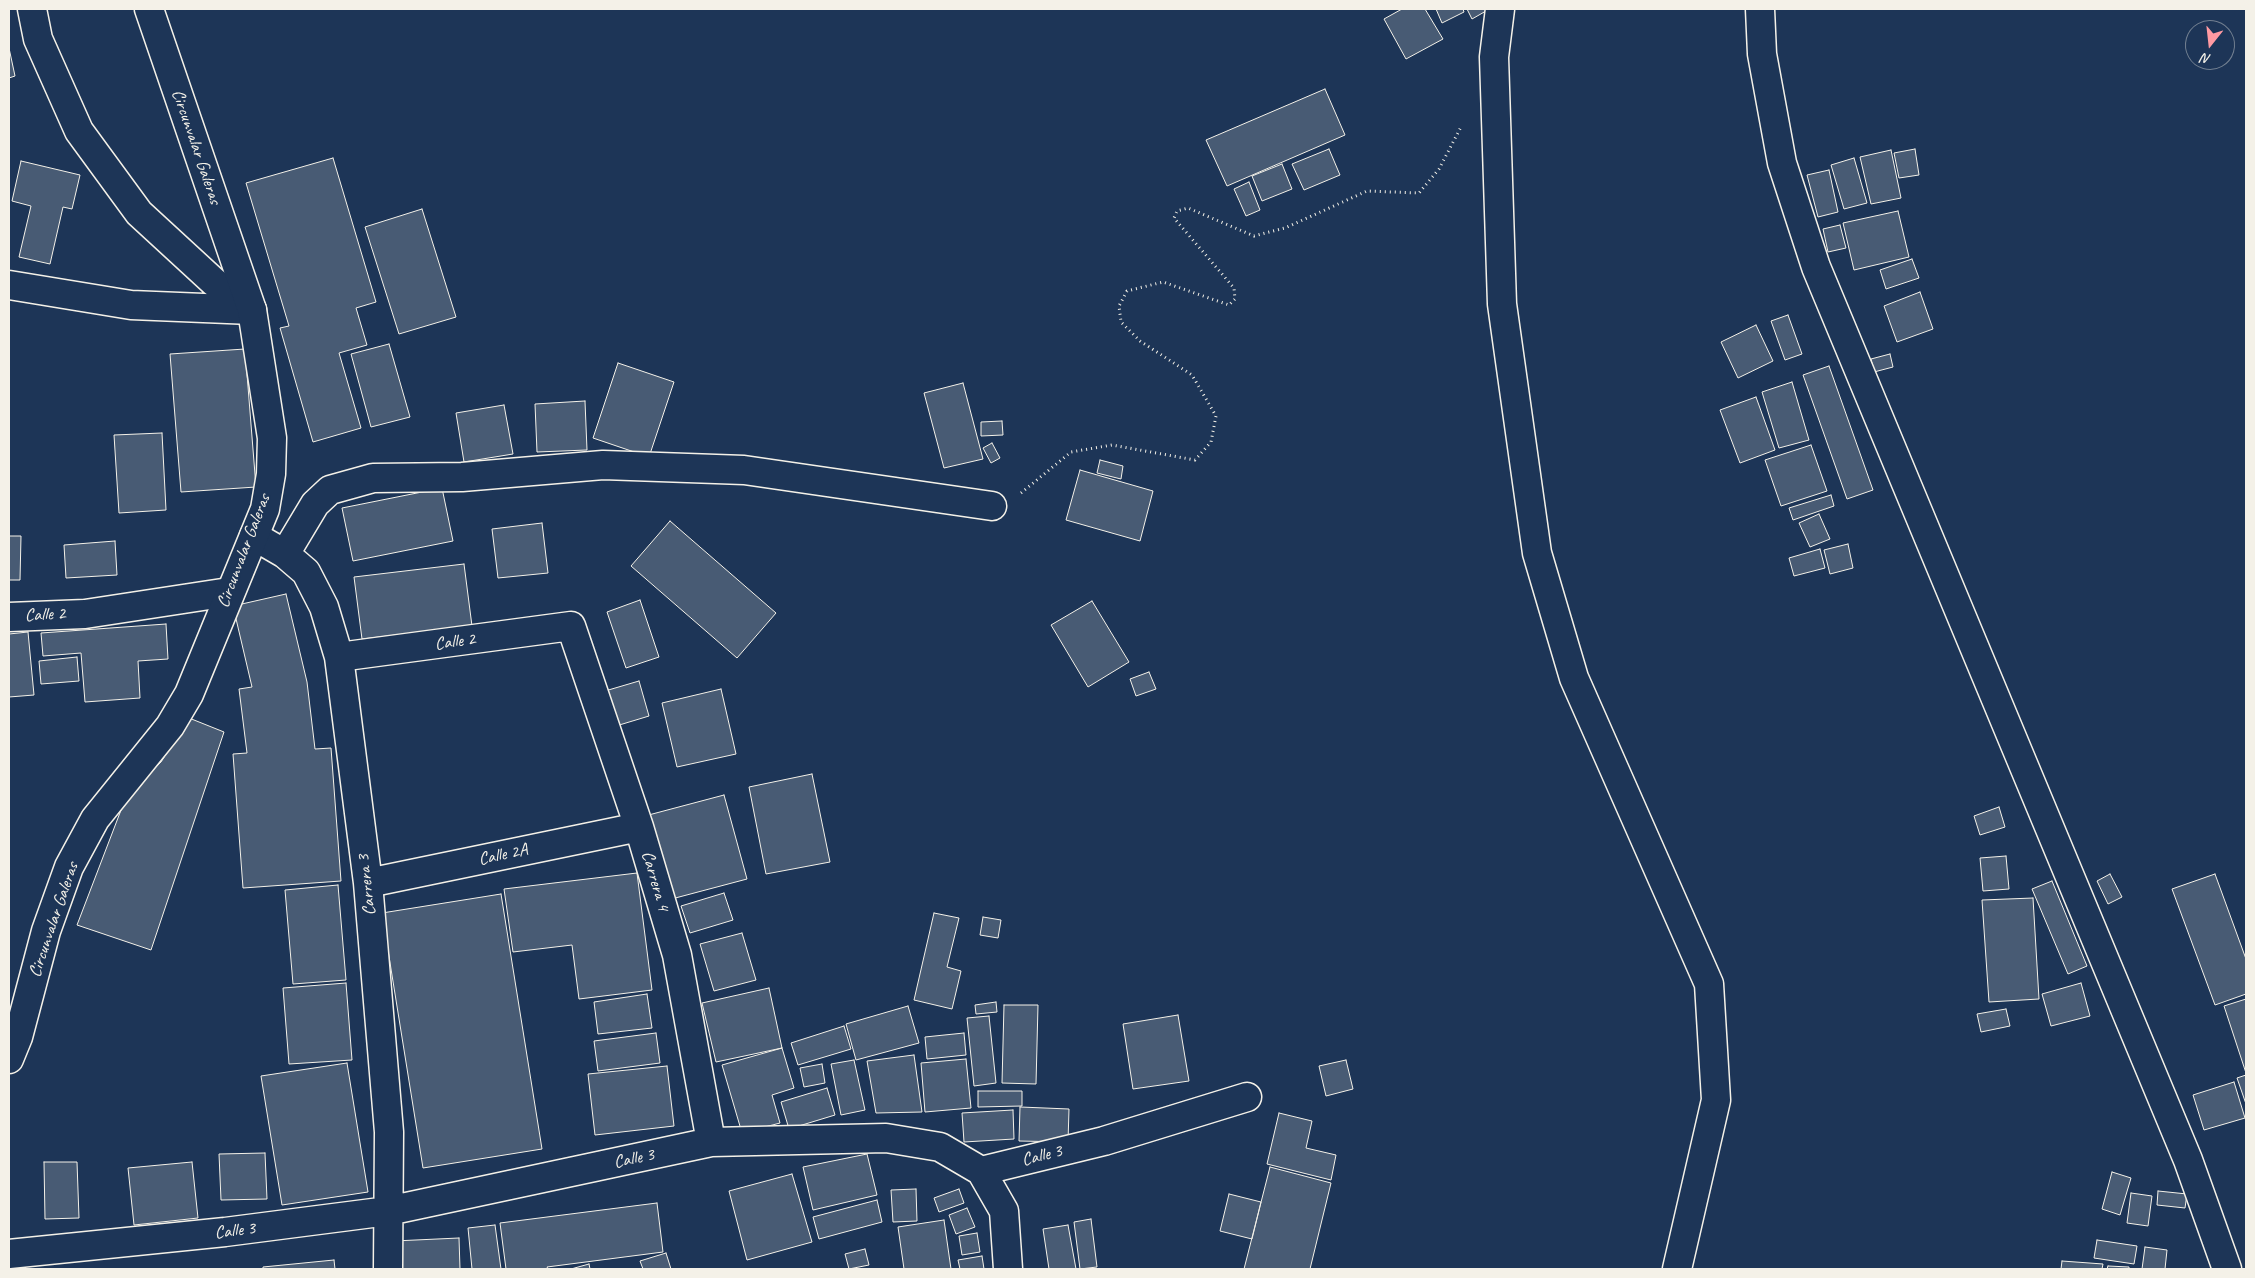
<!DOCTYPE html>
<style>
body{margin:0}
#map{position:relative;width:2255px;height:1278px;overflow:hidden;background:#1d3557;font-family:Caveat,sans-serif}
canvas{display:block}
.frame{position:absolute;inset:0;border:10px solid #f4f1e8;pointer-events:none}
.north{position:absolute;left:2185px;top:20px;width:50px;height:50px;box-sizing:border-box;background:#1d3557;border:1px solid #738091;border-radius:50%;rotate:196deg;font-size:14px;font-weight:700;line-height:20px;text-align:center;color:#f4f1e8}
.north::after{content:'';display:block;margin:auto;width:18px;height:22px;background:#ff9aa2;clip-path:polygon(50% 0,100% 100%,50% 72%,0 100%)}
</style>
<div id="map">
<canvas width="2255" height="1278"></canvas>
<div class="frame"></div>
<div class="north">N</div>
</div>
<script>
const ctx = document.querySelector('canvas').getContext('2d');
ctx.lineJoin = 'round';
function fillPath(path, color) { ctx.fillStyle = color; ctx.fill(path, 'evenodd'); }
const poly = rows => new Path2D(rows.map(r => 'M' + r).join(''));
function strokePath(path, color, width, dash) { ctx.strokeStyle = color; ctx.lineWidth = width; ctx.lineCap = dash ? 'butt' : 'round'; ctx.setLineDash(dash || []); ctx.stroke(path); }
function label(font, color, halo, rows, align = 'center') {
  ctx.font = font + ' Caveat,sans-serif'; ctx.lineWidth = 4; ctx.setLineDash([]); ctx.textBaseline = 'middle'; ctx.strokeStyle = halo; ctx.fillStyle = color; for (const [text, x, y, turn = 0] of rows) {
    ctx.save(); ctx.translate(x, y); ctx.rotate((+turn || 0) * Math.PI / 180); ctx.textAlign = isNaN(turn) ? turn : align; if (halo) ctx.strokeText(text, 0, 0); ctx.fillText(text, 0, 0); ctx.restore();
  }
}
const building = poly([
 [1402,9,1425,9,1443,39,1406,59,1384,19,1402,9],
 [1436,9,1463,9,1464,12,1442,23,1436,9],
 [1467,9,1485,9,1486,11,1472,19,1467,9],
 [9,48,15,76,9,78,9,48],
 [1325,89,1345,135,1227,186,1206,140,1325,89],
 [1329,149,1340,175,1304,190,1292,164,1329,149],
 [1915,149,1919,175,1899,178,1894,153,1915,149],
 [1891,150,1901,198,1871,204,1860,157,1891,150],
 [333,158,376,302,356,308,367,345,339,353,361,428,313,442,280,328,289,326,246,183,333,158],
 [1854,158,1867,203,1844,209,1831,165,1854,158],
 [21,161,80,175,72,209,63,207,50,264,19,257,31,206,12,201,21,161],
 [1282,164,1292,189,1262,201,1252,176,1282,164],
 [1829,170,1838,212,1818,217,1807,175,1829,170],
 [1249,182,1260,210,1246,216,1234,189,1249,182],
 [422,209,456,317,399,334,365,227,422,209],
 [1898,211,1909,257,1854,270,1843,223,1898,211],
 [1840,225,1846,248,1828,252,1823,229,1840,225],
 [1912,259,1919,278,1886,289,1880,270,1912,259],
 [1920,292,1933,329,1897,342,1884,306,1920,292],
 [1788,315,1802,354,1785,360,1771,321,1788,315],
 [1756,325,1773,361,1738,378,1721,342,1756,325],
 [389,344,410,417,371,427,351,354,389,344],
 [245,349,256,487,181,492,170,354,245,349],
 [1890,354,1893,367,1874,372,1871,359,1890,354],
 [618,363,674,382,649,457,593,438,618,363],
 [1829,366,1873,490,1847,499,1803,375,1829,366],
 [1792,382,1809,440,1779,448,1762,392,1792,382],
 [963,383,983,459,944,468,924,393,963,383],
 [1756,397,1775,450,1740,463,1720,410,1756,397],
 [585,401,587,450,537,452,535,404,585,401],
 [504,405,513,454,464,462,456,413,504,405],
 [1002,421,1003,435,981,436,981,422,1002,421],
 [162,433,166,510,119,513,114,435,162,433],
 [992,443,1000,458,991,463,983,448,992,443],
 [1811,445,1827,491,1781,506,1765,460,1811,445],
 [1100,460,1123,466,1121,479,1097,473,1100,460],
 [1080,470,1153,491,1140,541,1066,520,1080,470],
 [442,488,453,541,353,561,342,508,442,488],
 [1831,495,1834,506,1793,520,1789,508,1831,495],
 [1819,514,1830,539,1810,547,1799,523,1819,514],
 [670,521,776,613,737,658,631,566,670,521],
 [542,523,548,573,498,578,492,529,542,523],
 [9,536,21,536,20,580,9,580,9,536],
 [115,541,117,575,66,578,64,545,115,541],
 [1848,544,1853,568,1830,574,1824,550,1848,544],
 [1820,549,1825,568,1794,576,1789,558,1820,549],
 [464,564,472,626,362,639,354,577,464,564],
 [286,594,307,682,315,749,331,748,341,881,243,888,233,754,247,753,239,689,252,687,233,606,286,594],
 [640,600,659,657,626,668,607,612,640,600],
 [1092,601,1129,662,1088,687,1051,625,1092,601],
 [166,624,168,659,138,661,140,698,85,702,81,653,43,656,41,633,166,624],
 [28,632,34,695,9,697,9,634,28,632],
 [77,657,79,681,41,684,39,661,77,657],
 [1149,672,1156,689,1136,696,1130,679,1149,672],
 [639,681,649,716,616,726,605,691,639,681],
 [721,689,736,754,677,767,662,703,721,689],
 [189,718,224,732,151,950,77,925,126,797,161,762,189,718],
 [812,774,830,862,766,874,749,787,812,774],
 [724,795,747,879,664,901,641,817,724,795],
 [1999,807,2005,827,1980,835,1974,816,1999,807],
 [2006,856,2009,889,1983,891,1980,858,2006,856],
 [637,873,652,990,579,999,572,945,513,952,504,889,637,873],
 [2110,874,2122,897,2108,904,2097,881,2110,874],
 [2215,874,2246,959,2246,994,2215,1005,2172,889,2215,874],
 [2052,881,2087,966,2068,974,2032,889,2052,881],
 [338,885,346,980,293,984,285,890,338,885],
 [724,893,733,920,690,933,681,906,724,893],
 [501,894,542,1149,423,1168,382,913,501,894],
 [2033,898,2039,999,1989,1002,1982,900,2033,898],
 [934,913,959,918,947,967,961,971,952,1009,914,1000,934,913],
 [983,917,1001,920,998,938,980,935,983,917],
 [742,933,756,980,714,991,700,944,742,933],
 [346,983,352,1060,289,1064,283,988,346,983],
 [2081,983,2090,1016,2051,1026,2042,994,2081,983],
 [769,988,782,1048,716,1062,702,1003,769,988],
 [647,994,652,1028,598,1034,594,1002,647,994],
 [2246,999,2246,1073,2224,1006,2246,999],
 [996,1002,997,1012,976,1014,975,1005,996,1002],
 [1004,1005,1038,1005,1036,1084,1002,1083,1004,1005],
 [908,1006,919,1043,856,1060,846,1024,908,1006],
 [2006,1009,2010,1026,1981,1032,1977,1014,2006,1009],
 [1178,1015,1189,1081,1133,1089,1123,1024,1178,1015],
 [989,1016,996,1083,974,1086,967,1018,989,1016],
 [844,1026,851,1049,798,1065,791,1043,844,1026],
 [656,1033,660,1063,598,1071,594,1041,656,1033],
 [964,1033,966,1055,927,1059,925,1037,964,1033],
 [782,1048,794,1088,772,1095,780,1123,742,1133,722,1065,782,1048],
 [914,1055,922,1112,876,1113,867,1061,914,1055],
 [966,1059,971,1108,925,1112,921,1063,966,1059],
 [854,1060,865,1110,841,1115,831,1064,854,1060],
 [1346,1060,1353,1089,1326,1096,1319,1066,1346,1060],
 [347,1063,368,1192,282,1205,261,1076,347,1063],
 [822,1064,825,1083,804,1087,800,1068,822,1064],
 [667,1066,674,1126,595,1135,588,1074,667,1066],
 [2246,1075,2246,1104,2237,1078,2246,1075],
 [2234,1082,2245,1118,2204,1130,2193,1095,2234,1082],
 [827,1088,835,1115,789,1129,781,1102,827,1088],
 [978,1091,1022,1091,1022,1106,978,1107,978,1091],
 [1020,1107,1069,1109,1068,1142,1019,1141,1020,1107],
 [1013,1110,1014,1139,964,1142,962,1113,1013,1110],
 [1279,1113,1312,1121,1306,1148,1336,1155,1331,1180,1267,1164,1279,1113],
 [265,1153,267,1199,221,1200,219,1154,265,1153],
 [867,1154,877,1195,813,1210,803,1167,867,1154],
 [44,1162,77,1162,79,1218,45,1219,44,1162],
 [192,1162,198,1218,134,1225,128,1168,192,1162],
 [1270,1167,1331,1183,1310,1269,1244,1269,1270,1167],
 [2112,1172,2131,1178,2120,1215,2102,1209,2112,1172],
 [792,1174,812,1242,747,1260,729,1191,792,1174],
 [916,1189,917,1221,893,1222,891,1190,916,1189],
 [959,1189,964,1203,939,1212,934,1198,959,1189],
 [2158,1191,2187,1194,2185,1208,2157,1205,2158,1191],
 [2131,1193,2152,1196,2148,1226,2127,1223,2131,1193],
 [1229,1194,1261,1202,1252,1239,1220,1231,1229,1194],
 [877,1200,882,1222,819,1239,813,1217,877,1200],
 [657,1203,663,1252,547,1267,548,1269,506,1269,500,1223,657,1203],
 [967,1208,975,1227,956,1234,949,1215,967,1208],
 [1091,1219,1097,1267,1080,1269,1074,1222,1091,1219],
 [944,1220,951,1269,904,1269,898,1227,944,1220],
 [495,1225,501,1269,472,1269,468,1228,495,1225],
 [1068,1225,1076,1269,1049,1269,1043,1229,1068,1225],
 [977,1233,980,1252,962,1255,959,1236,977,1233],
 [459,1238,460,1269,395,1269,394,1241,459,1238],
 [2097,1240,2137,1246,2134,1264,2094,1258,2097,1240],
 [2145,1247,2167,1250,2165,1269,2142,1269,2145,1247],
 [865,1249,869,1265,849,1269,845,1254,865,1249],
 [666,1253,671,1269,643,1269,640,1261,666,1253],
 [982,1256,984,1269,960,1269,958,1260,982,1256],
 [334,1260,335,1269,263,1269,263,1267,334,1260],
 [2062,1261,2103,1264,2102,1269,2061,1269,2062,1261],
 [589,1264,590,1269,571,1269,589,1264],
 [2108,1266,2129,1267,2129,1269,2107,1269,2108,1266]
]);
const path = poly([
 [1021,493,1071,452,1112,445,1195,460,1211,442,1216,416,1192,375,1140,341,1121,322,1119,306,1127,291,1163,282,1229,305,1235,299,1234,288,1174,218,1177,211,1188,208,1254,236,1285,228,1367,191,1419,193,1439,169,1461,127]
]);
const minor = poly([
 [32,9,38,39,79,131,139,213,214,282,252,310],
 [1500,9,1494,57,1502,304,1537,553,1574,678,1709,984,1716,1100,1677,1269],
 [1760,9,1762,54,1782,163,1816,267,2188,1160,2227,1269],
 [9,285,131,305,252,310],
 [254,536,285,554,306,572,324,607,339,657,368,883,389,1132,388,1269],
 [285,554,315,504,330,490,373,478,462,477,603,465,744,470,992,506],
 [9,617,85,614,229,592],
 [339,657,571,626,639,827,677,955,711,1142],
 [368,883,639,827],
 [981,1171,1004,1211,1008,1269],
 [9,1254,225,1232,388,1211,711,1142,886,1138,940,1147,981,1171,1104,1141,1247,1097]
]);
const major = poly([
 [9,1059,18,1037,46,931,69,867,95,819,170,726,189,694,265,509,271,474,272,438,252,310,149,9]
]);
const streetNames = [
 ["Circunvalar Galeras",196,147,71],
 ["Circunvalar Galeras",244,551,-69],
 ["Calle 2",45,615,-3],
 ["Calle 2",455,642,-8],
 ["Calle 2A",503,855,-12],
 ["Carrera 4",655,881,74],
 ["Carrera 3",367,885,-96],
 ["Circunvalar Galeras",54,920,-71],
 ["Calle 3",1042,1156,-14],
 ["Calle 3",634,1159,-12],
 ["Calle 3",235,1231,-7]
];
fillPath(building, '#485b74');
strokePath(building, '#f4f1e8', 1);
strokePath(minor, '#f4f1e8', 31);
strokePath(major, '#f4f1e8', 31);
strokePath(path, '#f4f1e8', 3, [1, 4]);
strokePath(minor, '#1d3557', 28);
strokePath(major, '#1d3557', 28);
label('18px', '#f4f1e8', '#1d3557', streetNames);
</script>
